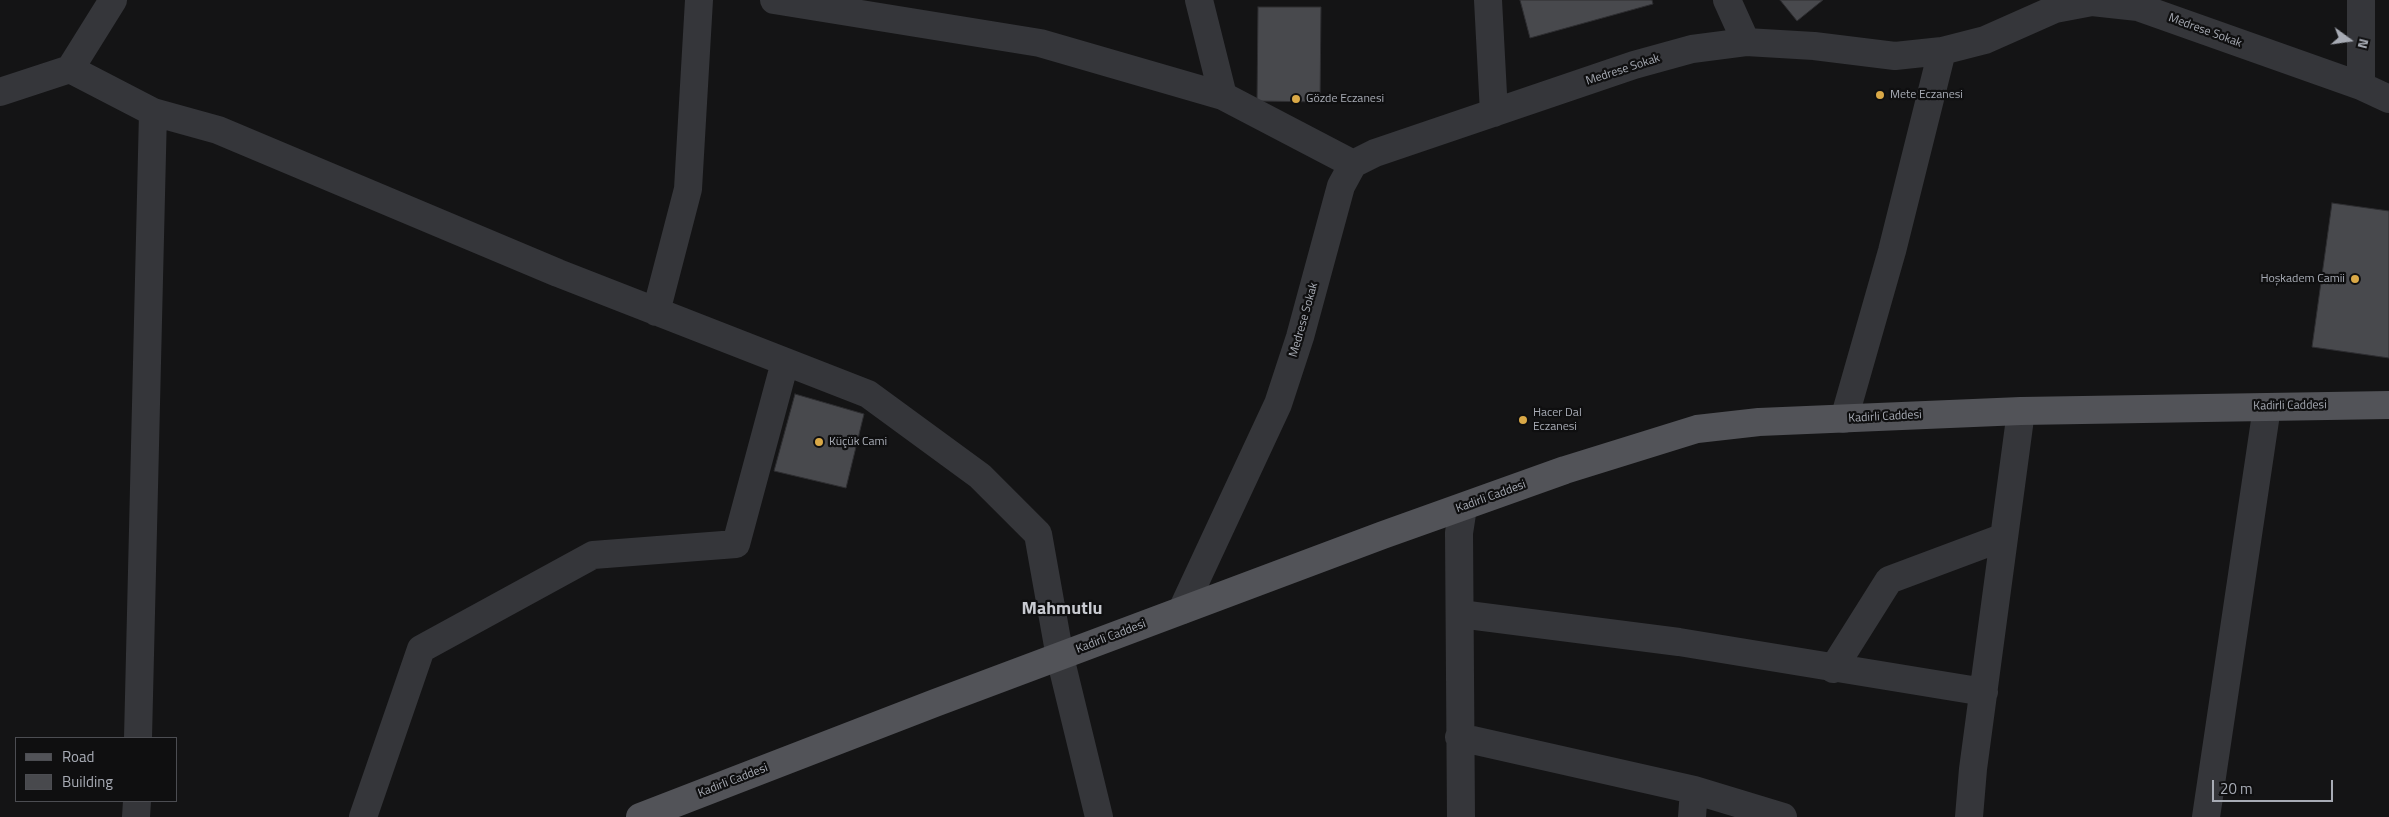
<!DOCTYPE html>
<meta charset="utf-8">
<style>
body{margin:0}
#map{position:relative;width:2389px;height:817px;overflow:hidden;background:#141415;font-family:"Titillium Web",sans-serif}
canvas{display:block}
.legend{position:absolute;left:15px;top:737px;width:162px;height:65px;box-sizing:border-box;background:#0f0f10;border:1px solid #4c4d52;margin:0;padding:6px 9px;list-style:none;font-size:15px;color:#a7abb4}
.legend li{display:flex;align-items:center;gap:10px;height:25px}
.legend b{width:25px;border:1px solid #4c4d52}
.north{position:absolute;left:2324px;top:15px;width:50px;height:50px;-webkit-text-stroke:4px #0f0f10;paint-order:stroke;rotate:104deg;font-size:14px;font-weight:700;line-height:20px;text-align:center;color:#a7abb4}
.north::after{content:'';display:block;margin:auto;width:18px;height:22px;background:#a7abb4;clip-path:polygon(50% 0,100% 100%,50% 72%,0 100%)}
.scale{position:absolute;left:2212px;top:780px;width:121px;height:22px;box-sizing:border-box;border:2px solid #a7abb4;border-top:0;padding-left:6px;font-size:15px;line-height:18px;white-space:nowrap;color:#a7abb4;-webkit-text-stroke:4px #0f0f10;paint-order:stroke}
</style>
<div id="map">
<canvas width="2389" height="817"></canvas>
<ul class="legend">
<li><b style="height:6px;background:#525358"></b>Road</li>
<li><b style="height:14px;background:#48494d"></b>Building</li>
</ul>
<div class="north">N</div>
<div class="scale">20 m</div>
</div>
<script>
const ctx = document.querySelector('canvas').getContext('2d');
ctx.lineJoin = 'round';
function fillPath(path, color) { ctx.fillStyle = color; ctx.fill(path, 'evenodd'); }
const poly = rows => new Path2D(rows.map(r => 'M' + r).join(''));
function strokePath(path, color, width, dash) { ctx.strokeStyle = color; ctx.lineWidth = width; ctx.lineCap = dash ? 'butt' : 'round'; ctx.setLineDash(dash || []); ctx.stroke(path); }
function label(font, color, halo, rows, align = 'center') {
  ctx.font = font + ' "Titillium Web",sans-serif'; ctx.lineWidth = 4.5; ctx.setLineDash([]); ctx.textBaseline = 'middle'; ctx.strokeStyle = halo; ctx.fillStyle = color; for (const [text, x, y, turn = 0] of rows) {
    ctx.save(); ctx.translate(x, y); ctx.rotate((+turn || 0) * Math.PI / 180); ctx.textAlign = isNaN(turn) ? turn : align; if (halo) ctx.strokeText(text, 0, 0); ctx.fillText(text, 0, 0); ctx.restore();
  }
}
const building = poly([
 [1520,0,1652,0,1653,4,1530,38,1520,0],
 [1780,0,1823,0,1797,21,1780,0],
 [1258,7,1321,7,1320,102,1257,101,1258,7],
 [2332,203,2389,211,2389,358,2312,347,2332,203],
 [795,394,864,414,846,488,774,471,795,394]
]);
const minor = poly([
 [774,0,1040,43,1223,96,1353,164],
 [1199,0,1223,96],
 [1488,0,1494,113],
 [1727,0,1746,42],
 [70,69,113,0],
 [2361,86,2361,0],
 [0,92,70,69,153,112,218,130,558,273,868,394,980,476,1038,534,1060,657,1099,817],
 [656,312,688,189,699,0],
 [1844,419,1892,251,1942,51],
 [1182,610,1278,404,1300,337,1341,186,1353,164,1375,153,1634,65,1692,49,1746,42,1814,46,1895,56,1942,51,1985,40,2055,9,2092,2,2138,7,2361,86,2389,99],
 [1460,614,1679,642,1984,692],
 [1833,669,1889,580,2004,537],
 [1459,737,1694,790,1783,817],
 [138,738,153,112],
 [136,817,137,801],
 [363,817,421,649,593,555,736,544,785,362],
 [1461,817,1459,533,1463,507],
 [1692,817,1694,790],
 [1969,817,1973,769,2021,411],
 [2206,817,2267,407]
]);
const major = poly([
 [640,817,935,703,1383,535,1565,470,1697,429,1759,422,2021,411,2389,405]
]);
const markers = [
 [1880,95,5,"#daa947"],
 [1296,99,5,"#daa947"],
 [2355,279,5,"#daa947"],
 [1523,420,5,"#daa947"],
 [819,442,5,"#daa947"]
];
const streetNames = [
 ["Medrese Sokak",2205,31,20],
 ["Medrese Sokak",1623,70,-18],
 ["Medrese Sokak",1304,320,-74],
 ["Kadirli Caddesi",2290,406,-1],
 ["Kadirli Caddesi",1885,417,-3],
 ["Kadirli Caddesi",1491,497,-20],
 ["Kadirli Caddesi",1111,637,-21],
 ["Kadirli Caddesi",733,781,-21]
];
const poiNames = [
 ["Mete Eczanesi",1890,95],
 ["Gözde Eczanesi",1306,99],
 ["Hoşkadem Camii",2345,279,"right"],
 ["Hacer Dal",1533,413],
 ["Eczanesi",1533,427],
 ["Küçük Cami",829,442]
];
const districtNames = [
 ["Mahmutlu",1062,610]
];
fillPath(building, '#48494d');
strokePath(building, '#2e2e31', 1);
strokePath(minor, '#35363a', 28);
strokePath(major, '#525358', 28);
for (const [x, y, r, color] of markers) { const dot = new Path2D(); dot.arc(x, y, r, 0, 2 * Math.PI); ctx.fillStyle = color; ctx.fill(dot); strokePath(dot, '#0f0f10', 2); }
label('12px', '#a7abb4', '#0f0f10', streetNames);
label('12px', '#a7abb4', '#0f0f10', poiNames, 'left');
label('bold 18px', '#c8cad0', '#0f0f10', districtNames);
</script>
